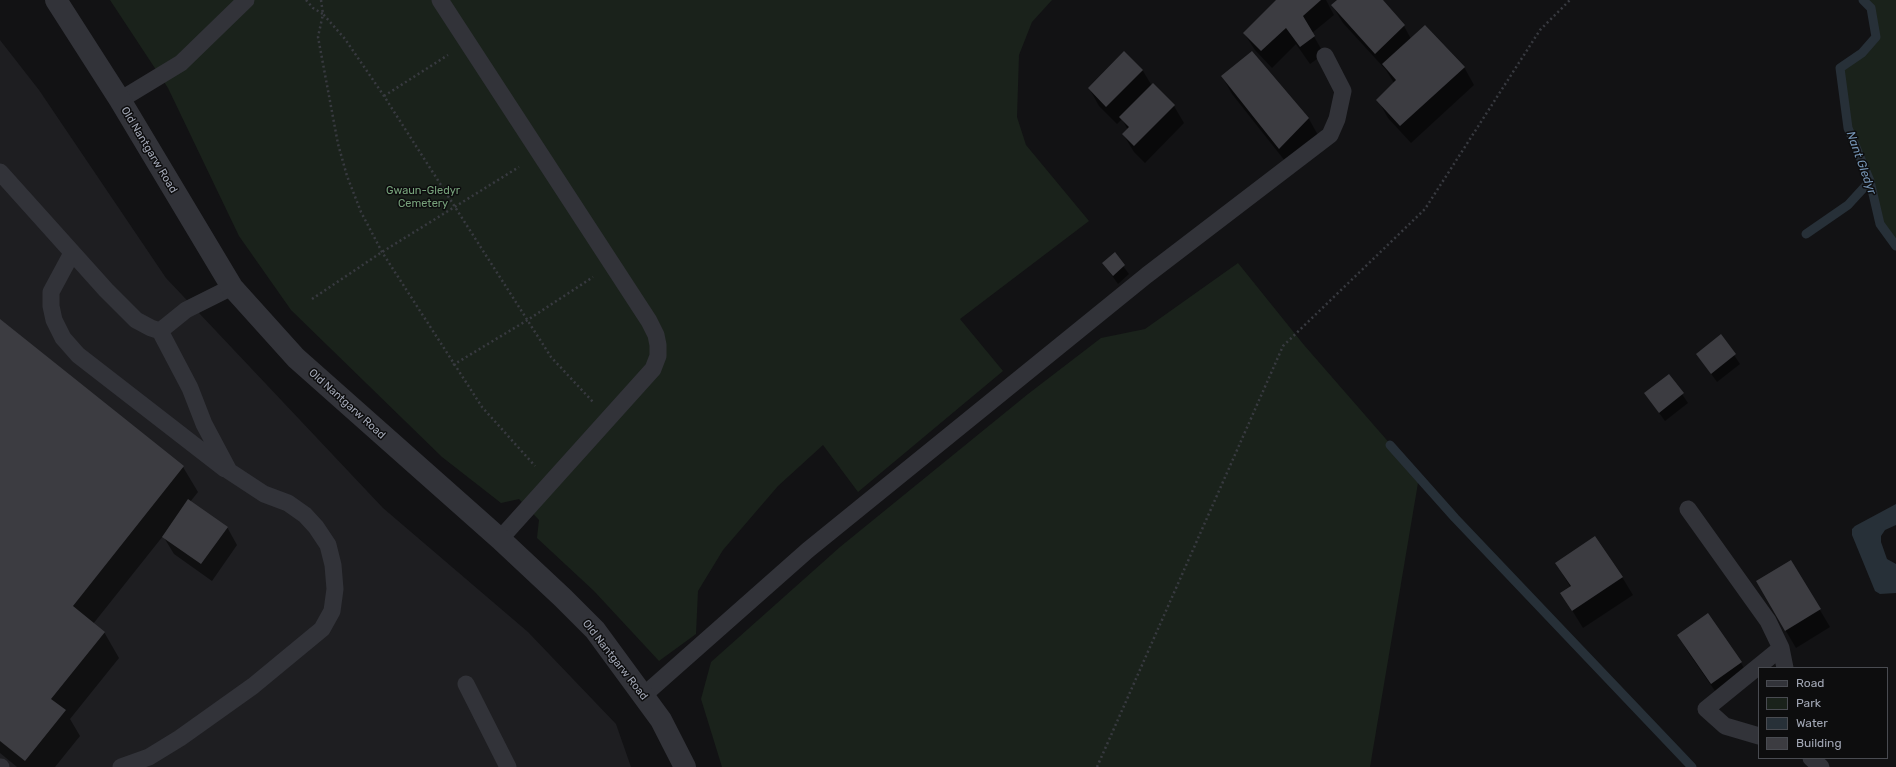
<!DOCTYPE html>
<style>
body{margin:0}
#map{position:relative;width:1896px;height:767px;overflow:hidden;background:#121214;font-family:Rubik,sans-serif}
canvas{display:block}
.legend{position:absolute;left:1758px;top:667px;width:130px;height:92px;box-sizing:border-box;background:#0d0d0e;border:1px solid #494b51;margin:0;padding:5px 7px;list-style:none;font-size:12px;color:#a2a7b5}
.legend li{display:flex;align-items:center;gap:8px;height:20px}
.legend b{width:20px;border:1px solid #494b51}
</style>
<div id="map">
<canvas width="1896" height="767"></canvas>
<ul class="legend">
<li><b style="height:5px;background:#323339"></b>Road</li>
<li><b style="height:11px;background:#1a221b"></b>Park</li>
<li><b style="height:11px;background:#273038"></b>Water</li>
<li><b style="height:11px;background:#3c3c41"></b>Building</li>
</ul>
</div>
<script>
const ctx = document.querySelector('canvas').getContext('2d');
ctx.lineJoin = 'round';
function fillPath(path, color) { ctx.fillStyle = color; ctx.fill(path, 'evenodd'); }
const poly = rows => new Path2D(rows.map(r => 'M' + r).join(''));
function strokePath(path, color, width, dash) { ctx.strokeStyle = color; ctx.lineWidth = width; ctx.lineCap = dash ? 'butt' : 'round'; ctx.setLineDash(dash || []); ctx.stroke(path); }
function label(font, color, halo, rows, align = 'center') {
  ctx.font = font + ' Rubik,sans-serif'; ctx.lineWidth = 3; ctx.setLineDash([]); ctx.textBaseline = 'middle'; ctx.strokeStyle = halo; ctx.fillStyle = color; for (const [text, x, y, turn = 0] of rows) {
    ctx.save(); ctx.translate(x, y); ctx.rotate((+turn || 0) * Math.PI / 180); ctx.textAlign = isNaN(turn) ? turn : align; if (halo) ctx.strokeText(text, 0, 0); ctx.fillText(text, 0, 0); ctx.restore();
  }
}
const built = poly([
 [0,40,39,90,166,278,383,508,528,632,616,724,631,767,0,767]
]);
const green = poly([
 [110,0,1052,0,1032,22,1019,55,1017,117,1026,145,1089,221,960,319,1003,371,858,492,823,445,778,486,723,550,698,591,696,634,659,661,594,591,537,538,539,520,519,499,501,503,442,457,291,310,239,236,168,88],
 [1863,0,1896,0,1896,246,1880,224,1870,181,1848,128,1840,68,1862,53,1876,37,1871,8],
 [1238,263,1304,345,1419,477,1370,767,722,767,701,699,711,662,840,547,1028,394,1101,338,1145,329]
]);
const water = poly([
 [1896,504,1896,525,1885,530,1881,536,1881,542,1887,559,1896,564,1896,593,1880,594,1875,591,1852,535,1852,529,1855,526]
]);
const shadow = poly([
 [1278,0,1326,0,1334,15,1312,33,1324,54,1310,64,1296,44,1272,68,1255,50,1244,33],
 [1338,0,1382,0,1404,26,1411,39,1464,67,1474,85,1411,143,1388,118,1378,100,1394,83,1386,70,1343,23,1332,5],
 [1251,52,1309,119,1319,137,1289,166,1232,94,1222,76],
 [1124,53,1143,71,1152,86,1153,85,1174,106,1184,123,1145,163,1134,152,1123,134,1128,130,1122,119,1117,124,1099,106,1089,88],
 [1114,254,1129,274,1118,284,1103,263],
 [0,320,183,467,198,492,190,502,227,527,237,545,212,581,174,554,163,536,93,624,104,632,119,658,70,719,80,736,55,767,17,767,0,753],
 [1721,336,1740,364,1717,382,1697,354],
 [1669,375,1688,403,1665,421,1651,402],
 [1791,561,1830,627,1796,648,1767,599],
 [1556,563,1622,577,1633,595,1583,628,1562,594,1571,588],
 [1707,614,1741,663,1751,680,1722,701,1688,652,1678,635]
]);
const stream = poly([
 [1863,0,1871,8,1876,37,1862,53,1840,68,1848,128,1870,181,1880,224,1896,246],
 [1806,234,1848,205,1870,181],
 [1390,445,1455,518,1692,767]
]);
const building = poly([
 [1276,0,1321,0,1303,16,1315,36,1300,47,1286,28,1261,51,1243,33],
 [1337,0,1383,0,1405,25,1375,54,1331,5],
 [1425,25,1465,67,1400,126,1376,100,1396,80,1382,64],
 [1124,51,1143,70,1106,107,1088,88],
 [1252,51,1309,118,1279,149,1221,76],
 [1153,83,1175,105,1134,146,1122,134,1129,127,1119,117],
 [1115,252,1125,265,1113,276,1102,263],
 [0,319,184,466,73,606,105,632,51,699,66,710,25,761,0,741],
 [1721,334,1736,354,1711,374,1696,354],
 [1669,374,1684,393,1659,413,1644,393],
 [188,499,228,527,201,564,162,537],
 [1595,536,1623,577,1572,611,1560,593,1571,586,1555,563],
 [1791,560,1821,609,1785,631,1756,581],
 [1708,613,1742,662,1711,684,1677,635]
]);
const path = poly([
 [306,0,313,8,323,14,318,37,338,144,347,176,361,212,382,252,482,407,535,466],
 [321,0,323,14,345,39,384,96,551,357,593,402],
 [384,96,448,55],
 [312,299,382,252,519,167],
 [453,365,526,321,593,277],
 [1097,767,1283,346,1425,209,1540,30,1570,0]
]);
const lane = poly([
 [440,0,649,321,656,335,658,345,658,356,653,369,500,539],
 [120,100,181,63,246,0],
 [0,172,106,290,136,320,151,328,160,331],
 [72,253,51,292,51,306,54,320,63,338,78,355,225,469],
 [1688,509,1768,621,1781,648],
 [466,684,508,767],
 [644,695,808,550,1147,275,1330,135,1337,119,1343,91,1325,56],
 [1759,736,1725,726,1706,709,1781,648,1785,668],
 [1811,758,1821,767],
 [0,767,1,767],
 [121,767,149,757,180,738,253,686,322,629,332,611,335,589,333,565,328,545,316,527,305,515,288,503,264,494,229,471,204,424,190,388,160,331,186,310,232,287]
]);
const street = poly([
 [56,0,120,100,232,287,296,358,500,539,563,598,595,630,661,720,685,767]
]);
const streetNames = [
 ["Old Nantgarw Road",149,150,59],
 ["Old Nantgarw Road",347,404,42],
 ["Old Nantgarw Road",615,660,52]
];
const parkNames = [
 ["Gwaun-Gledyr",423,191],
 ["Cemetery",423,204]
];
const waterNames = [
 ["Nant Gledyr",1861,163,70]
];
fillPath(built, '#1e1e21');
fillPath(green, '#1a221b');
fillPath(water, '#273038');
fillPath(shadow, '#0007');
strokePath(stream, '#273038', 9);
fillPath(building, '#3c3c41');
strokePath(path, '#383a40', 2.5, [2, 3]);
strokePath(lane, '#323339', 17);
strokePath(street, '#323339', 22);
label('11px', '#a2a7b5', '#0d0d0e', streetNames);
label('11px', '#77a27b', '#0d0d0e', parkNames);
label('italic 12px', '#7594b4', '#0d0d0e', waterNames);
</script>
